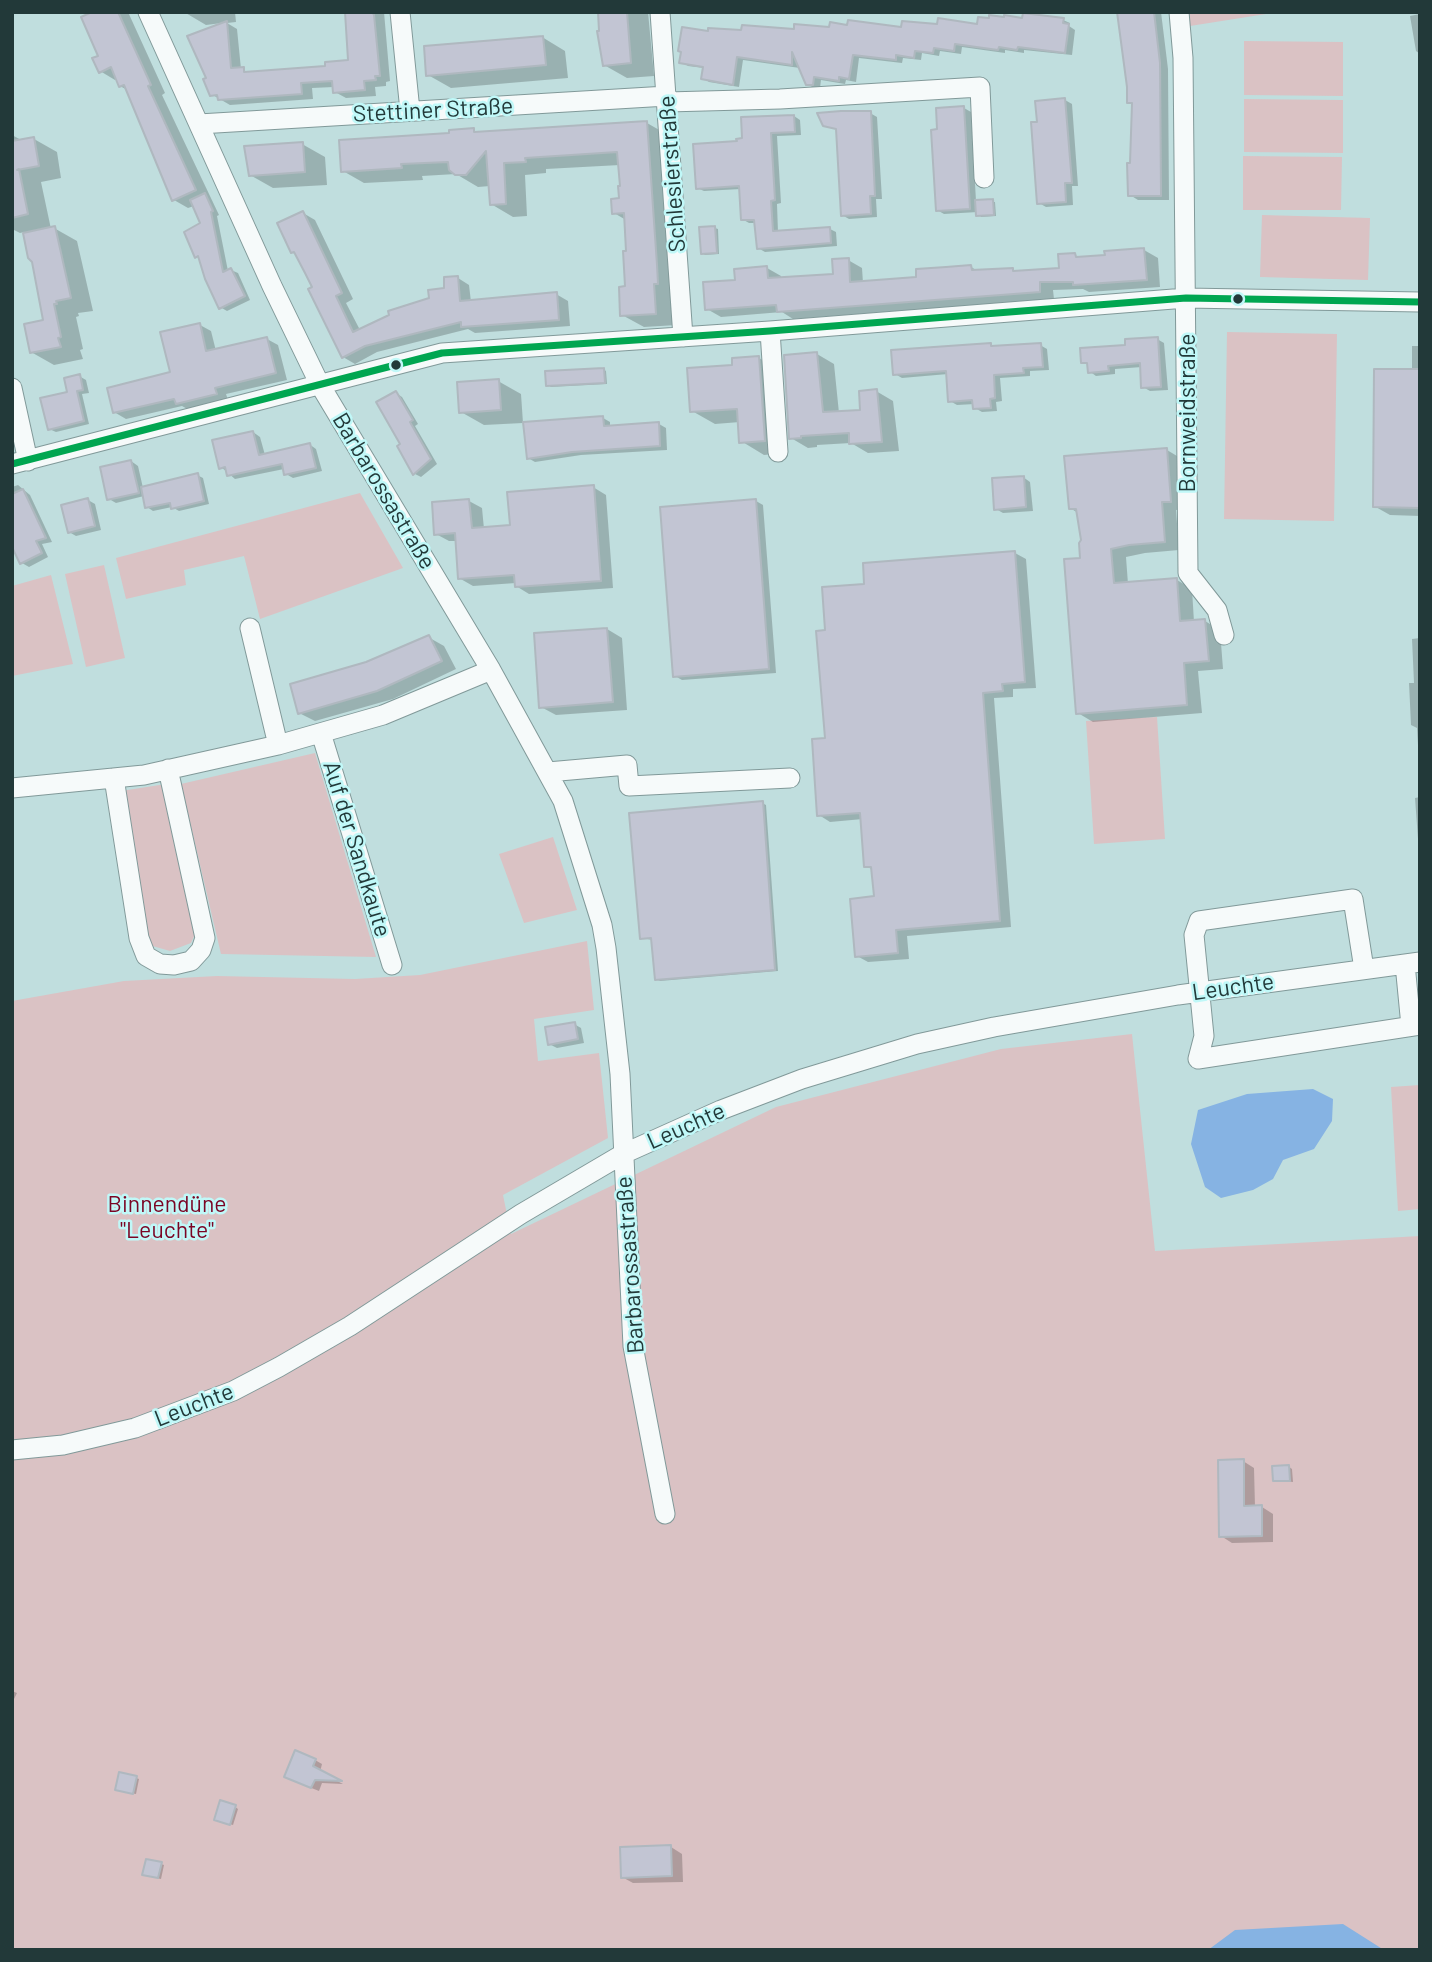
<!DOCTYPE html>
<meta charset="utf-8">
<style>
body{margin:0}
#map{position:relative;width:1432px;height:1962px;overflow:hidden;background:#c0dede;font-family:Barlow,sans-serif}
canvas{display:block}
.frame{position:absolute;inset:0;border:14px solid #223939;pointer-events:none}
</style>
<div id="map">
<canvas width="1432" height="1962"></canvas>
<div class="frame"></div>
</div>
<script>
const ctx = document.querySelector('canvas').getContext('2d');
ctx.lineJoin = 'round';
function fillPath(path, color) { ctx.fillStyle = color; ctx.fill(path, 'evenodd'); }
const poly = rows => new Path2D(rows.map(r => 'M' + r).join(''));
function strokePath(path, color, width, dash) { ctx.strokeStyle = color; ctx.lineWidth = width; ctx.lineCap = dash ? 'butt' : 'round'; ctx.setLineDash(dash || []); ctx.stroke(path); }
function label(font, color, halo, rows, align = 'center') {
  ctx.font = font + ' Barlow,sans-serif'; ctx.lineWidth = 5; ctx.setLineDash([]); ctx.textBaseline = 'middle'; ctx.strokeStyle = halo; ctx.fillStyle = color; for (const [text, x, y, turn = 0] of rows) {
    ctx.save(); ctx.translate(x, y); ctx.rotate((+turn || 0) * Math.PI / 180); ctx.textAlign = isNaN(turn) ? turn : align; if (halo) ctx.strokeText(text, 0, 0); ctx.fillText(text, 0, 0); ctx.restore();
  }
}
const green = poly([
 [1189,12,1266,12,1266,14,1190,26],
 [1244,41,1343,42,1343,96,1244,95],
 [1244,99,1343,100,1343,153,1244,152],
 [1243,156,1342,157,1341,210,1243,210],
 [1262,215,1370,218,1368,280,1260,277],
 [1227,332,1337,334,1334,521,1224,519],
 [360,493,403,568,260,619,244,556,184,570,186,585,126,599,116,558],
 [104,565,125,658,86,667,65,574],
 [51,575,73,664,12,676,12,586],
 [1157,717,1165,839,1094,844,1086,721],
 [315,753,376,957,221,954,181,784],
 [166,784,198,927,191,943,170,951,149,945,121,791],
 [553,837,577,910,524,923,499,854],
 [587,941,594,1010,534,1019,538,1061,599,1053,608,1138,503,1195,511,1234,776,1107,1001,1049,1132,1034,1155,1251,1420,1236,1420,1950,12,1950,12,1001,124,981,217,976,355,979,420,975],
 [1420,1085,1420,1209,1398,1211,1391,1087]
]);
const water = poly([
 [1313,1089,1333,1099,1332,1121,1314,1149,1283,1160,1273,1179,1253,1190,1221,1198,1205,1187,1191,1144,1198,1110,1247,1094],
 [1343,1924,1384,1950,1208,1950,1235,1930]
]);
const shadow = poly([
 [95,12,128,12,165,93,162,95,219,215,217,216,228,271,231,270,238,273,250,300,227,311,220,307,201,259,197,256,202,224,194,206,188,208,174,200,129,91,120,86,117,79,115,80,100,71],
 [184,12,235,12,236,22,227,23,237,29,241,69,250,73,327,67,350,61,346,12,384,12,390,81,386,82,386,86,375,87,376,96,346,98,335,92,334,87,312,88,313,99,230,105,211,94,222,23,206,25],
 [600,12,648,12,654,76,627,78,604,65],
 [1119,12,1161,12,1168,69,1169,200,1138,200,1130,195,1134,105,1129,102],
 [1420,14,1420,54,1416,51,1410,16],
 [1024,20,1063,20,1070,23,1069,26,1075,30,1072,55,1024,50,1024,53,1005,50,1005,53,962,47,961,54,940,51,939,56,922,53,921,60,903,58,902,63,859,58,856,82,846,80,845,84,821,80,820,88,814,88,807,84,800,68,743,60,739,87,709,82,703,78,704,68,688,66,681,62,710,33,978,26],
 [542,37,565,51,568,78,451,88,428,75],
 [1065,100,1072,104,1078,186,1072,186,1073,205,1046,207,1039,203,1039,123],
 [964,108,971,112,976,201,995,202,996,216,981,217,978,212,944,214,937,210,939,131],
 [870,113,877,117,882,199,876,199,877,217,849,219,842,215,838,130,824,125],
 [794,116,800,120,801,135,777,136,781,203,777,204,778,232,830,229,836,232,837,246,765,252,758,248,756,223,749,223,742,219,741,189,704,191,697,188,738,143],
 [647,123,668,135,677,325,644,327,622,315,627,288,628,252,626,220,614,213,621,200,620,165,546,169,546,173,525,175,527,216,513,217,491,204,490,186,478,187,456,174,422,176,423,180,364,183,343,171,473,130,480,133],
 [12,135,23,141,34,139,57,152,61,178,41,182,51,229,54,228,77,241,93,311,78,313,79,316,76,317,83,349,80,350,83,359,54,365,31,352,45,322,34,261,29,257,24,232,20,233,12,229,12,188,22,186,12,179],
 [302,144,325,157,327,185,273,188,250,175],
 [303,213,315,220,353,299,346,303,360,330,431,299,458,278,469,285,471,302,556,294,568,301,570,326,475,333,468,329,377,352,355,364,343,357,298,256,292,252],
 [715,228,718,229,719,254,705,255,702,253],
 [1144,250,1158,258,1160,287,1089,292,1083,289,1053,290,1054,299,793,319,782,312,721,317,707,309,737,282,767,268,781,276,781,279,835,275,848,260,862,268,863,283,918,278,971,267,978,271,1013,270,1018,273,1061,269,1075,255,1082,259],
 [200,325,211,331,216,351,267,339,278,345,287,380,226,394,228,400,189,410,182,406,126,419,114,412,171,375],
 [1157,339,1164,343,1168,390,1150,391,1143,387,1142,367,1115,369,1115,374,1096,376,1089,371,1089,365,1083,362],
 [990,344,996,348,1040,345,1047,349,1049,370,1030,371,1030,376,1000,378,1002,401,996,402,997,411,982,412,975,408,975,404,957,405,950,401,948,374,902,378,895,374],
 [1412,346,1420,346,1420,516,1390,515,1374,506,1412,371],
 [817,354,834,364,839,413,862,411,876,391,893,401,899,451,868,453,851,443,817,445,817,447,808,448,791,438],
 [759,358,782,371,787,453,764,455,741,441,740,422,715,424,692,411],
 [603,369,606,371,607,384,551,387,548,385],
 [79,376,86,380,89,393,82,394,89,424,56,432,49,429],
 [498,381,521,394,523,423,484,425,461,412],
 [396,393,402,397,418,424,415,426,437,464,421,477,415,474,399,447,403,445],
 [603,418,610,422,610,427,659,424,666,428,667,450,581,455,535,462,528,458],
 [253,432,260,437,265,455,309,444,316,449,322,471,293,478,286,474,284,469,235,479,221,467],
 [1167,450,1182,459,1186,509,1176,510,1179,550,1145,553,1126,557,1128,584,1177,580,1192,589,1194,622,1205,621,1220,630,1223,669,1198,671,1202,713,1093,722,1078,713,1082,541,1078,513,1070,508],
 [131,461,138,466,143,488,197,475,203,478,209,504,179,511,172,507,153,511,147,507,144,496,116,503,109,499],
 [1023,477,1030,482,1033,511,1003,513,996,509],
 [18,485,30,495,52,542,42,544,48,557,29,567,22,563,12,527,12,487],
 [593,487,606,495,613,588,529,594,516,586,516,583,473,586,459,578,457,541,449,541,436,534,469,501,482,508,484,529,512,526],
 [88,500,95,504,101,530,76,536,69,532],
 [756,501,763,505,776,673,682,680,675,676],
 [1015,553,1026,559,1036,688,1013,689,1013,697,994,698,1011,927,907,936,909,959,868,962,857,956,875,898,873,870,866,866,863,819,830,822,819,815,826,740,827,632,866,586],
 [607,629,622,638,627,710,556,715,541,707],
 [428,637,444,646,456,669,393,699,315,721,299,713,366,664],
 [1420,638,1420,780,1417,728,1411,725,1409,683,1414,683,1412,639],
 [1420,797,1420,840,1418,839,1415,798],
 [762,803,766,805,778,971,660,981,656,979,653,940,641,938],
 [574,1024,581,1028,584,1043,557,1048,549,1044],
 [1243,1461,1254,1468,1255,1507,1262,1507,1273,1514,1273,1542,1232,1543,1221,1536],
 [1289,1467,1292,1469,1293,1482,1275,1480],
 [12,1691,17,1693,12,1703],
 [315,1760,322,1764,320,1772,343,1784,322,1783,319,1791,294,1781],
 [136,1778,139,1779,136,1794,120,1791],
 [235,1807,238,1809,233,1825,219,1821],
 [671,1847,682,1854,683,1882,633,1883,622,1877],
 [161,1864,164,1865,161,1879,147,1876]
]);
const building = poly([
 [92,12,118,12,151,85,148,86,196,190,172,201,124,85,119,87,111,67,99,73,92,58,98,56,81,17,92,12],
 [345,12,372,12,374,15,380,76,375,76,376,80,364,81,365,90,333,93,332,81,301,83,302,94,218,100,217,95,210,96,203,79,206,78,187,36,227,21,231,68,244,67,244,72,325,66,325,62,348,60,345,12],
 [598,12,627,12,631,63,603,66,597,31,599,31,598,12],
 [1117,12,1154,12,1160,63,1161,196,1128,196,1127,163,1130,163,1132,103,1127,103,1127,87,1117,12],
 [1023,13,1064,18,1063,23,1069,24,1065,53,1018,47,1017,50,999,47,998,50,955,44,954,51,934,48,933,53,915,51,914,58,896,55,896,60,853,55,849,79,839,77,839,81,814,77,813,85,806,85,792,52,792,65,737,57,733,85,701,79,703,67,679,63,681,52,678,51,682,27,708,31,708,28,741,30,742,25,794,29,794,24,829,27,830,22,847,25,848,20,901,27,902,21,937,24,938,18,977,24,978,17,989,18,989,15,1004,17,1004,15,1022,18,1023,13],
 [543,36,546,65,426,76,424,46,543,36],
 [1065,98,1072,183,1065,183,1066,202,1037,204,1031,122,1037,122,1035,101,1065,98],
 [964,106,970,209,936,211,931,130,937,129,936,108,964,106],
 [841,111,871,111,875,196,870,196,871,214,841,216,836,129,823,126,817,113,841,111],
 [794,115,795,132,771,133,775,200,771,201,773,231,830,227,831,243,757,249,754,220,741,220,739,186,696,189,693,144,737,141,736,139,742,138,741,117,794,115],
 [647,121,657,265,658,284,654,284,656,314,620,316,619,287,625,286,623,251,626,251,624,213,612,214,611,199,619,198,618,186,620,186,617,152,525,158,526,162,504,163,506,204,490,205,486,151,466,175,455,175,449,170,448,162,401,164,402,168,341,172,339,140,449,133,449,130,474,128,474,132,647,121],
 [34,137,39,166,17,170,19,169,28,214,12,218,12,141,34,137],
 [303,142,305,172,249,176,244,146,303,142],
 [205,193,213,211,211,212,223,272,231,268,245,296,219,309,205,279,198,256,195,258,184,232,200,223,190,200,205,193],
 [993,199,994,215,976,216,975,200,993,199],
 [303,211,342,293,336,296,353,332,389,315,388,311,429,298,428,290,444,288,444,277,458,276,460,301,557,292,559,320,461,327,461,322,365,346,342,358,308,289,312,287,305,273,294,252,291,253,277,223,303,211],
 [55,226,71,298,56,301,57,304,54,304,61,337,58,338,61,347,30,353,24,324,43,320,32,262,28,258,23,233,55,226],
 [715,226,717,253,701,254,699,227,715,226],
 [1144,248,1147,280,1073,285,1073,282,1040,282,1040,292,777,312,776,305,705,310,703,282,735,280,734,269,767,266,768,278,833,274,832,259,849,258,850,282,916,277,916,269,946,267,971,265,972,270,1013,268,1013,271,1059,268,1058,254,1075,253,1076,257,1105,255,1104,251,1144,248],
 [200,323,206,351,267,337,276,373,215,388,217,394,176,404,174,399,113,413,107,388,170,372,160,332,200,323],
 [1158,337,1161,387,1141,388,1140,363,1108,366,1109,371,1088,373,1087,363,1081,363,1080,348,1125,345,1125,339,1158,337],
 [991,343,991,346,1041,343,1043,367,1023,368,1024,373,994,375,995,398,990,399,991,408,973,409,972,400,948,402,946,371,893,375,891,350,991,343],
 [817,352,823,412,860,410,859,391,877,389,882,442,849,444,849,433,801,436,801,438,789,439,784,355,817,352],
 [759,356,765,441,739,443,737,409,690,412,687,368,732,365,732,358,759,356],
 [604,368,605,383,546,386,545,371,604,368],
 [1374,369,1420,369,1420,508,1373,507,1374,369],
 [80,374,83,390,77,391,84,421,48,430,40,398,67,392,64,378,80,374],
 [499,379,501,410,459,413,457,382,499,379],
 [396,391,413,420,410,422,431,459,413,475,397,446,400,444,376,402,396,391],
 [603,416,604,426,659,422,660,446,572,452,527,459,523,422,603,416],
 [253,431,259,455,310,443,316,468,284,475,282,464,227,476,225,467,219,469,212,440,253,431],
 [1167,448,1171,502,1162,502,1165,542,1129,545,1111,549,1114,583,1177,578,1180,621,1205,619,1209,661,1184,663,1187,705,1076,714,1064,559,1080,558,1079,543,1081,540,1076,509,1069,509,1064,456,1167,448],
 [131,460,139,493,107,500,100,467,131,460],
 [198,473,204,501,171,509,170,503,145,508,141,487,198,473],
 [1024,476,1026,507,994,510,992,478,1024,476],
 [594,485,601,581,515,587,514,575,458,579,455,533,434,535,432,502,469,499,472,528,510,525,507,492,594,485],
 [23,489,46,538,36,541,42,553,20,564,12,547,12,494,23,489],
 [88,498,95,526,68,533,61,505,88,498],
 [756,499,769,669,673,677,660,507,756,499],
 [1015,551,1025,682,1002,684,1003,691,983,693,1000,921,896,930,898,953,855,957,850,899,874,896,871,867,864,867,860,813,817,816,812,739,825,738,816,631,825,630,822,587,864,584,863,563,1015,551],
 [607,628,613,702,539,708,534,633,607,628],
 [429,635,442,661,377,691,298,714,290,684,366,662,429,635],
 [763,801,775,970,655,980,651,938,640,939,629,813,763,801],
 [575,1022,578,1039,548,1045,545,1027,575,1022],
 [1244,1459,1244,1506,1262,1505,1262,1536,1219,1537,1218,1460,1244,1459],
 [1289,1465,1290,1481,1273,1481,1272,1466,1289,1465],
 [295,1750,316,1759,313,1766,342,1781,315,1780,311,1788,284,1777,295,1750],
 [119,1772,137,1776,133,1794,115,1790,119,1772],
 [220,1800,236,1805,230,1825,214,1820,220,1800],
 [671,1845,672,1876,621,1878,620,1847,671,1845],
 [146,1859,162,1862,158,1878,142,1875,146,1859]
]);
const minor = poly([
 [148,12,272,286,320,385,491,670,563,801,602,925,606,948,620,1074,633,1346,665,1514],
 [400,12,410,111],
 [660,12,683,337],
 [1179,12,1183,58,1188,573,1217,610,1224,635],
 [667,102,780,99,980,87,984,178],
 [199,124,667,96],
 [770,331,778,452],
 [12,388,28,461],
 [12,464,442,353,770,331,1186,298,1420,302],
 [250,628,278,745],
 [321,733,392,965],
 [548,772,627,765,629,786,790,778],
 [114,778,139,938,146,956,160,964,174,965,191,961,201,950,205,938,168,769],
 [12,788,144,775,278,745,383,715,491,670],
 [1405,964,1411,1026],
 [1364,969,1353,899,1199,921,1194,935,1204,1036,1198,1059,1420,1025],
 [12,1450,63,1445,135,1428,233,1391,279,1367,350,1326,521,1214,623,1154,721,1110,802,1079,917,1044,994,1027,1178,995,1420,962]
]);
const bus1 = poly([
 [12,464,442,353,770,331,1186,298,1420,302]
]);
const markers = [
 [1238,299,6,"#223939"],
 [396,365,6,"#223939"]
];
const streetNames = [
 ["Stettiner Straße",433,110,-3],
 ["Schlesierstraße",672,174,-94],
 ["Bornweidstraße",1187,413,-90],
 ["Barbarossastraße",384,491,59],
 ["Auf der Sandkaute",357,849,73],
 ["Leuchte",1233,987,-8],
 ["Leuchte",686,1126,-24],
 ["Barbarossastraße",630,1265,-94],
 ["Leuchte",194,1405,-21]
];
const parkNames = [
 ["Binnendüne",167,1204],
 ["\"Leuchte\"",167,1230]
];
fillPath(green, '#dac2c4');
fillPath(water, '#86b3e3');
fillPath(shadow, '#0003');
fillPath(building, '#c2c5d3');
strokePath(building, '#afb8bf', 2);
strokePath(minor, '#819999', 21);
strokePath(minor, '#f6fafa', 19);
strokePath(bus1, '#00a651', 7);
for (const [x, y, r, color] of markers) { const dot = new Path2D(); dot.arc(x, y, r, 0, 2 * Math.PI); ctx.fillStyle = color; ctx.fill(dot); strokePath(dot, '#c0f8f8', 2.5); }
label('23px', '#223939', '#c0f8f8', streetNames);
label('23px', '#7b0524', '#c0f8f8', parkNames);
</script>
